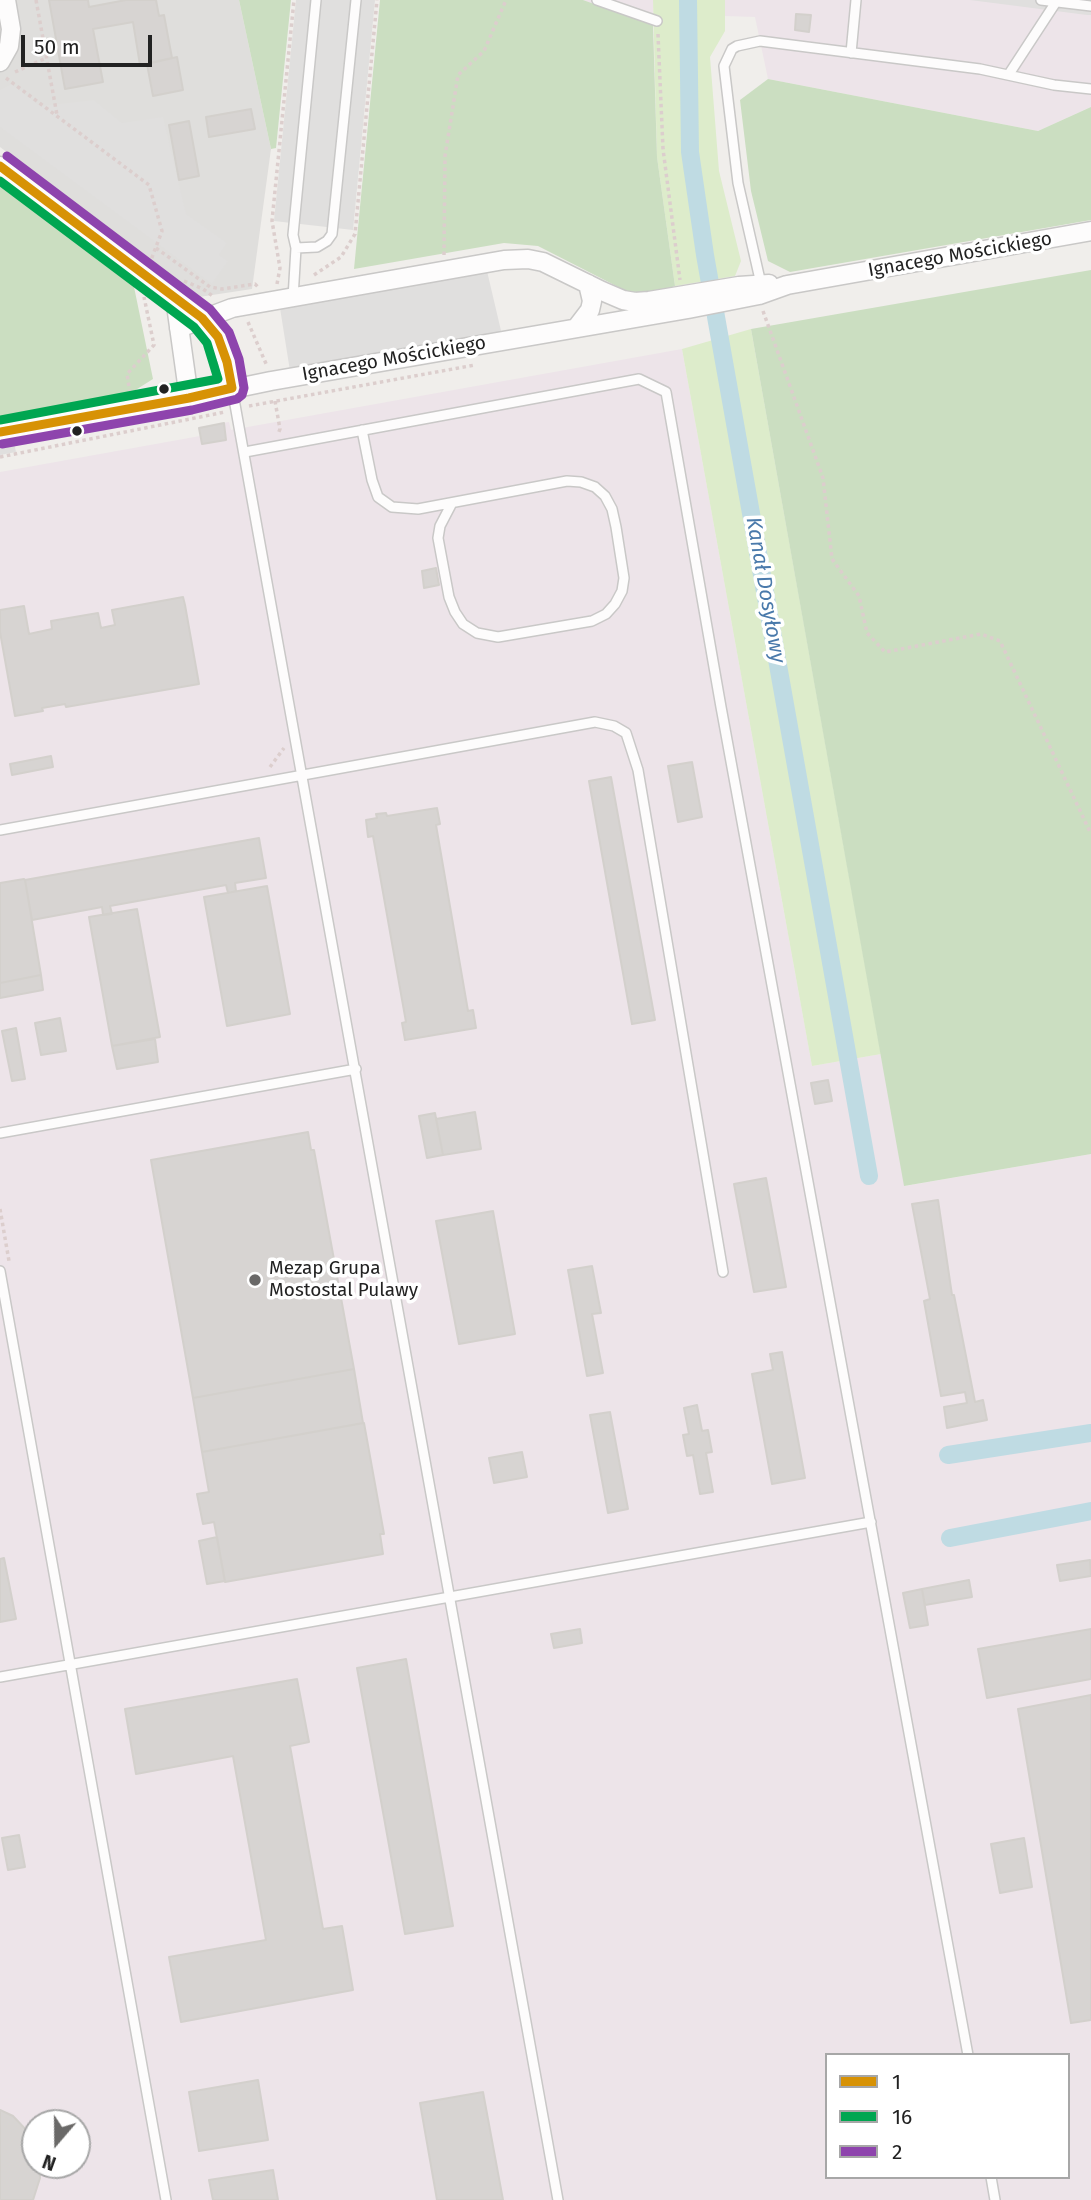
<!DOCTYPE html>
<meta charset="utf-8">
<style>
body{margin:0}
#map{position:relative;width:1091px;height:2200px;overflow:hidden;background:#f0eeeb;font-family:"Fira Sans",sans-serif}
canvas{display:block}
.legend{position:absolute;left:825px;top:2053px;width:245px;height:126px;box-sizing:border-box;background:#fff;border:2px solid #a7a7a7;margin:0;padding:9px 12px;list-style:none;font-size:21px;color:#222}
.legend li{display:flex;align-items:center;gap:14px;height:35px}
.legend b{width:35px;border:2px solid #a7a7a7}
.north{position:absolute;left:21px;top:2109px;width:70px;height:70px;box-sizing:border-box;background:#fff;border:2px solid #a7a7a7;border-radius:50%;rotate:200deg;font-size:19px;font-weight:700;line-height:28px;text-align:center;color:#222}
.north::after{content:'';display:block;margin:auto;width:24px;height:32px;background:#6a6968;clip-path:polygon(50% 0,100% 100%,50% 72%,0 100%)}
.scale{position:absolute;left:21px;top:35px;width:131px;height:32px;box-sizing:border-box;border:4px solid #222;border-top:0;padding-left:9px;font-size:21px;line-height:24px;white-space:nowrap;color:#222;-webkit-text-stroke:5px #fff;paint-order:stroke}
</style>
<div id="map">
<canvas width="1091" height="2200"></canvas>
<ul class="legend">
<li><b style="height:9px;background:#d79205"></b>1</li>
<li><b style="height:9px;background:#00a651"></b>16</li>
<li><b style="height:9px;background:#8e44ad"></b>2</li>
</ul>
<div class="north">N</div>
<div class="scale">50 m</div>
</div>
<script>
const ctx = document.querySelector('canvas').getContext('2d');
ctx.lineJoin = 'round';
function fillPath(path, color) { ctx.fillStyle = color; ctx.fill(path, 'evenodd'); }
const poly = rows => new Path2D(rows.map(r => 'M' + r).join(''));
function strokePath(path, color, width, dash) { ctx.strokeStyle = color; ctx.lineWidth = width; ctx.lineCap = dash ? 'butt' : 'round'; ctx.setLineDash(dash || []); ctx.stroke(path); }
function label(font, color, halo, rows, align = 'center') {
  ctx.font = font + ' "Fira Sans",sans-serif'; ctx.lineWidth = 7; ctx.setLineDash([]); ctx.textBaseline = 'middle'; ctx.strokeStyle = halo; ctx.fillStyle = color; for (const [text, x, y, turn = 0] of rows) {
    ctx.save(); ctx.translate(x, y); ctx.rotate((+turn || 0) * Math.PI / 180); ctx.textAlign = isNaN(turn) ? turn : align; if (halo) ctx.strokeText(text, 0, 0); ctx.fillText(text, 0, 0); ctx.restore();
  }
}
const residential = poly([
 [0,0,239,0,271,149,252,289,199,297,0,147]
]);
const industrial = poly([
 [583,0,653,0,653,25],
 [725,0,1091,0,1091,107,1038,131,768,79,755,17,725,16],
 [682,349,812,1066,881,1054,905,1186,1091,1154,1091,2200,0,2200,0,472,200,436,199,427,229,422,231,430],
 [827,2055,1068,2055,1068,2177,827,2177],
 [35,2123,77,2123,77,2165,35,2165]
]);
const grass = poly([
 [653,0,725,0,725,31,710,57,719,171,741,261,735,276,675,286,657,157],
 [751,329,881,1054,812,1066,682,349]
]);
const forest = poly([
 [239,0,291,0,276,148,271,149],
 [380,0,583,0,653,25,657,157,675,286,654,294,628,292,538,246,504,243,354,269],
 [768,79,1038,131,1091,107,1091,220,790,272,768,261,751,191,740,100],
 [0,182,133,282,153,379,126,396,0,419],
 [1091,270,1091,1154,904,1186,751,329]
]);
const parking = poly([
 [296,0,375,0,353,230,274,221],
 [970,0,1091,0,1091,15,1087,15],
 [12,84,40,106,94,100,122,123,163,117,186,214,227,243,219,255,228,261,212,284,0,127,0,90],
 [487,271,502,335,290,371,280,308],
 [13,438,16,452,0,455,0,441]
]);
const canal = poly([
 [688,0,690,152,705,255,869,1176],
 [948,1455,1091,1433],
 [950,1538,1091,1511]
]);
const building = poly([
 [49,0,88,0,89,7,126,0,156,0,159,16,164,15,172,58,140,65,133,22,93,29,103,82,65,89,49,0],
 [796,14,811,15,809,32,795,30,796,14],
 [177,57,183,90,153,96,147,64,177,57],
 [251,109,255,129,209,137,206,117,251,109],
 [189,121,199,176,179,180,169,125,189,121],
 [224,423,226,440,202,444,199,428,224,423],
 [436,568,439,585,424,588,422,571,436,568],
 [183,597,185,605,199,684,66,707,65,704,42,708,43,711,15,716,0,632,0,610,24,606,29,634,52,629,51,621,98,613,101,628,115,625,112,610,183,597],
 [51,756,53,767,12,775,10,764,51,756],
 [692,762,702,817,678,822,668,766,692,762],
 [611,777,655,1020,632,1024,589,781,611,777],
 [437,808,440,824,436,825,468,1011,473,1010,476,1028,405,1040,402,1023,406,1022,373,836,368,837,366,820,377,818,376,814,386,813,387,816,437,808],
 [259,838,266,878,235,883,236,891,228,893,226,885,110,906,112,914,103,915,102,907,32,920,25,880,259,838],
 [24,879,25,880,41,975,0,983,0,883,24,879],
 [267,886,290,1014,227,1026,204,897,267,886],
 [137,909,160,1037,112,1046,89,917,137,909],
 [41,975,43,990,0,998,0,983,41,975],
 [60,1018,66,1051,41,1055,35,1023,60,1018],
 [16,1028,25,1079,12,1081,2,1031,16,1028],
 [155,1039,158,1062,117,1069,112,1046,155,1039],
 [828,1080,832,1101,815,1104,811,1083,828,1080],
 [475,1112,481,1149,443,1155,436,1119,475,1112],
 [435,1113,443,1155,427,1158,419,1116,435,1113],
 [308,1132,311,1150,314,1150,354,1369,193,1398,151,1160,308,1132],
 [766,1178,786,1287,754,1292,734,1184,766,1178],
 [938,1200,952,1295,954,1295,975,1402,983,1400,987,1420,947,1428,944,1407,967,1403,965,1392,941,1396,924,1301,930,1299,912,1204,938,1200],
 [493,1211,515,1334,459,1344,436,1221,493,1211],
 [592,1266,601,1313,592,1314,603,1373,587,1376,568,1270,592,1266],
 [782,1352,805,1478,772,1484,752,1374,773,1370,770,1354,782,1352],
 [354,1369,363,1423,202,1452,193,1398,354,1369],
 [697,1405,702,1431,708,1430,712,1452,706,1453,713,1492,700,1494,693,1455,687,1456,683,1435,689,1434,684,1408,697,1405],
 [610,1412,628,1509,608,1513,590,1415,610,1412],
 [364,1423,384,1534,380,1534,383,1554,225,1582,214,1522,203,1524,197,1494,209,1492,202,1452,364,1423],
 [522,1452,527,1477,494,1483,489,1458,522,1452],
 [217,1537,225,1581,207,1584,199,1541,217,1537],
 [4,1558,16,1619,0,1622,0,1559,4,1558],
 [1090,1560,1091,1576,1060,1581,1057,1565,1090,1560],
 [969,1580,972,1597,925,1605,922,1589,969,1580],
 [922,1589,928,1625,910,1628,903,1593,922,1589],
 [580,1629,582,1643,554,1648,551,1634,580,1629],
 [1091,1629,1091,1679,987,1698,978,1649,1091,1629],
 [406,1659,453,1926,405,1934,357,1668,406,1659],
 [297,1679,309,1742,290,1746,323,1929,342,1926,353,1990,181,2022,169,1957,266,1940,233,1756,136,1774,125,1709,297,1679],
 [1091,1695,1091,2020,1071,2023,1018,1709,1091,1695],
 [19,1835,25,1867,8,1870,2,1838,19,1835],
 [1024,1838,1032,1887,1000,1893,991,1844,1024,1838],
 [258,2080,268,2140,199,2151,189,2092,258,2080],
 [483,2092,503,2200,437,2200,420,2103,483,2092],
 [0,2110,13,2116,29,2133,35,2146,35,2165,39,2165,40,2178,33,2200,0,2200,0,2110],
 [273,2170,278,2200,213,2200,209,2180,273,2170]
]);
const path = poly([
 [36,0,57,115],
 [658,34,663,149,680,280],
 [15,72,46,58],
 [6,78,149,185,162,231,151,260],
 [156,248,210,287,222,289,255,284,258,287],
 [444,255,445,156,458,75,484,51,506,0],
 [314,275,341,257,355,234,377,0],
 [184,281,203,289,214,297],
 [277,284,280,268,272,221,294,0],
 [763,311,823,478,832,559,859,596,867,633,885,652,981,634,1000,641,1091,834],
 [248,322,267,366],
 [130,393,127,374,154,345,144,297],
 [275,401,280,429,278,434],
 [249,406,475,365],
 [0,457,225,412],
 [270,767,284,748],
 [0,1209,9,1261]
]);
const service = poly([
 [597,0,657,21],
 [1041,0,1091,6],
 [851,53,856,0],
 [1009,74,1056,2],
 [296,248,317,247,327,241,332,234,356,0],
 [761,284,738,183,724,66,732,49,737,46,760,41,980,69,1054,85,1091,89],
 [293,298,296,248,293,235,316,0],
 [232,388,558,2200],
 [362,430,372,480,378,497,392,507,418,509,567,481,581,482,595,487,605,496,612,509,616,527,624,578,622,591,615,604,606,614,592,621,498,637,477,633,463,624,455,612,449,597,438,538,440,526,452,503],
 [245,452,639,379,666,392,721,707,968,2055],
 [0,830,595,722,614,726,626,733,638,770,723,1272],
 [0,1133,356,1069],
 [0,1271,166,2200],
 [0,1677,871,1522],
 [991,2177,995,2200]
]);
const minor = poly([
 [0,62,9,46,11,29,6,0],
 [0,166,202,318,218,337,227,362,232,388],
 [175,298,189,398],
 [577,327,590,310,592,301,588,284],
 [179,328,232,308,504,260,528,259,543,262,602,291,623,300,635,302,649,301,739,286,769,284],
 [0,432,189,398,271,381,688,309,759,295,787,285,1091,231]
]);
const bus1 = poly([
 [0,166,202,318,218,337,227,362,232,388],
 [0,432,189,398,232,388]
]);
const bus2 = poly([
 [0,181,194,327,207,343,218,379,0,420]
]);
const bus3 = poly([
 [2,444,192,410,237,399,242,395,244,388,239,359,229,332,210,309,7,156]
]);
const markers = [
 [164,389,6,"#222"],
 [77,431,6,"#222"],
 [255,1280,7,"#6a6968"]
];
const streetNames = [
 ["Ignacego Mościckiego",960,255,-10],
 ["Ignacego Mościckiego",394,359,-10]
];
const poiNames = [
 ["Mezap Grupa",269,1269],
 ["Mostostal Pulawy",269,1291]
];
const waterNames = [
 ["Kanał Dosyłowy",765,590,80]
];
fillPath(residential, '#dfdedc');
fillPath(industrial, '#ede4e9');
fillPath(grass, '#ddeccb');
fillPath(forest, '#cbdec1');
fillPath(parking, '#e0dfde');
strokePath(canal, '#bfdbe3', 18);
fillPath(building, '#d7d4d2');
strokePath(building, '#d3d0cc', 2);
strokePath(service, '#c9c8c7', 12);
strokePath(minor, '#c9c8c7', 21);
strokePath(path, '#dccecd', 3.5, [3.5, 3.5]);
strokePath(service, '#fdfcfc', 9);
strokePath(minor, '#fdfcfc', 18);
strokePath(bus1, '#d79205', 9);
strokePath(bus2, '#00a651', 9);
strokePath(bus3, '#8e44ad', 9);
for (const [x, y, r, color] of markers) { const dot = new Path2D(); dot.arc(x, y, r, 0, 2 * Math.PI); ctx.fillStyle = color; ctx.fill(dot); strokePath(dot, '#fff', 2.5); }
label('19px', '#222', '#fff', streetNames);
label('19px', '#222', '#fff', poiNames, 'left');
label('italic 21px', '#4a7aab', '#fff', waterNames);
</script>
